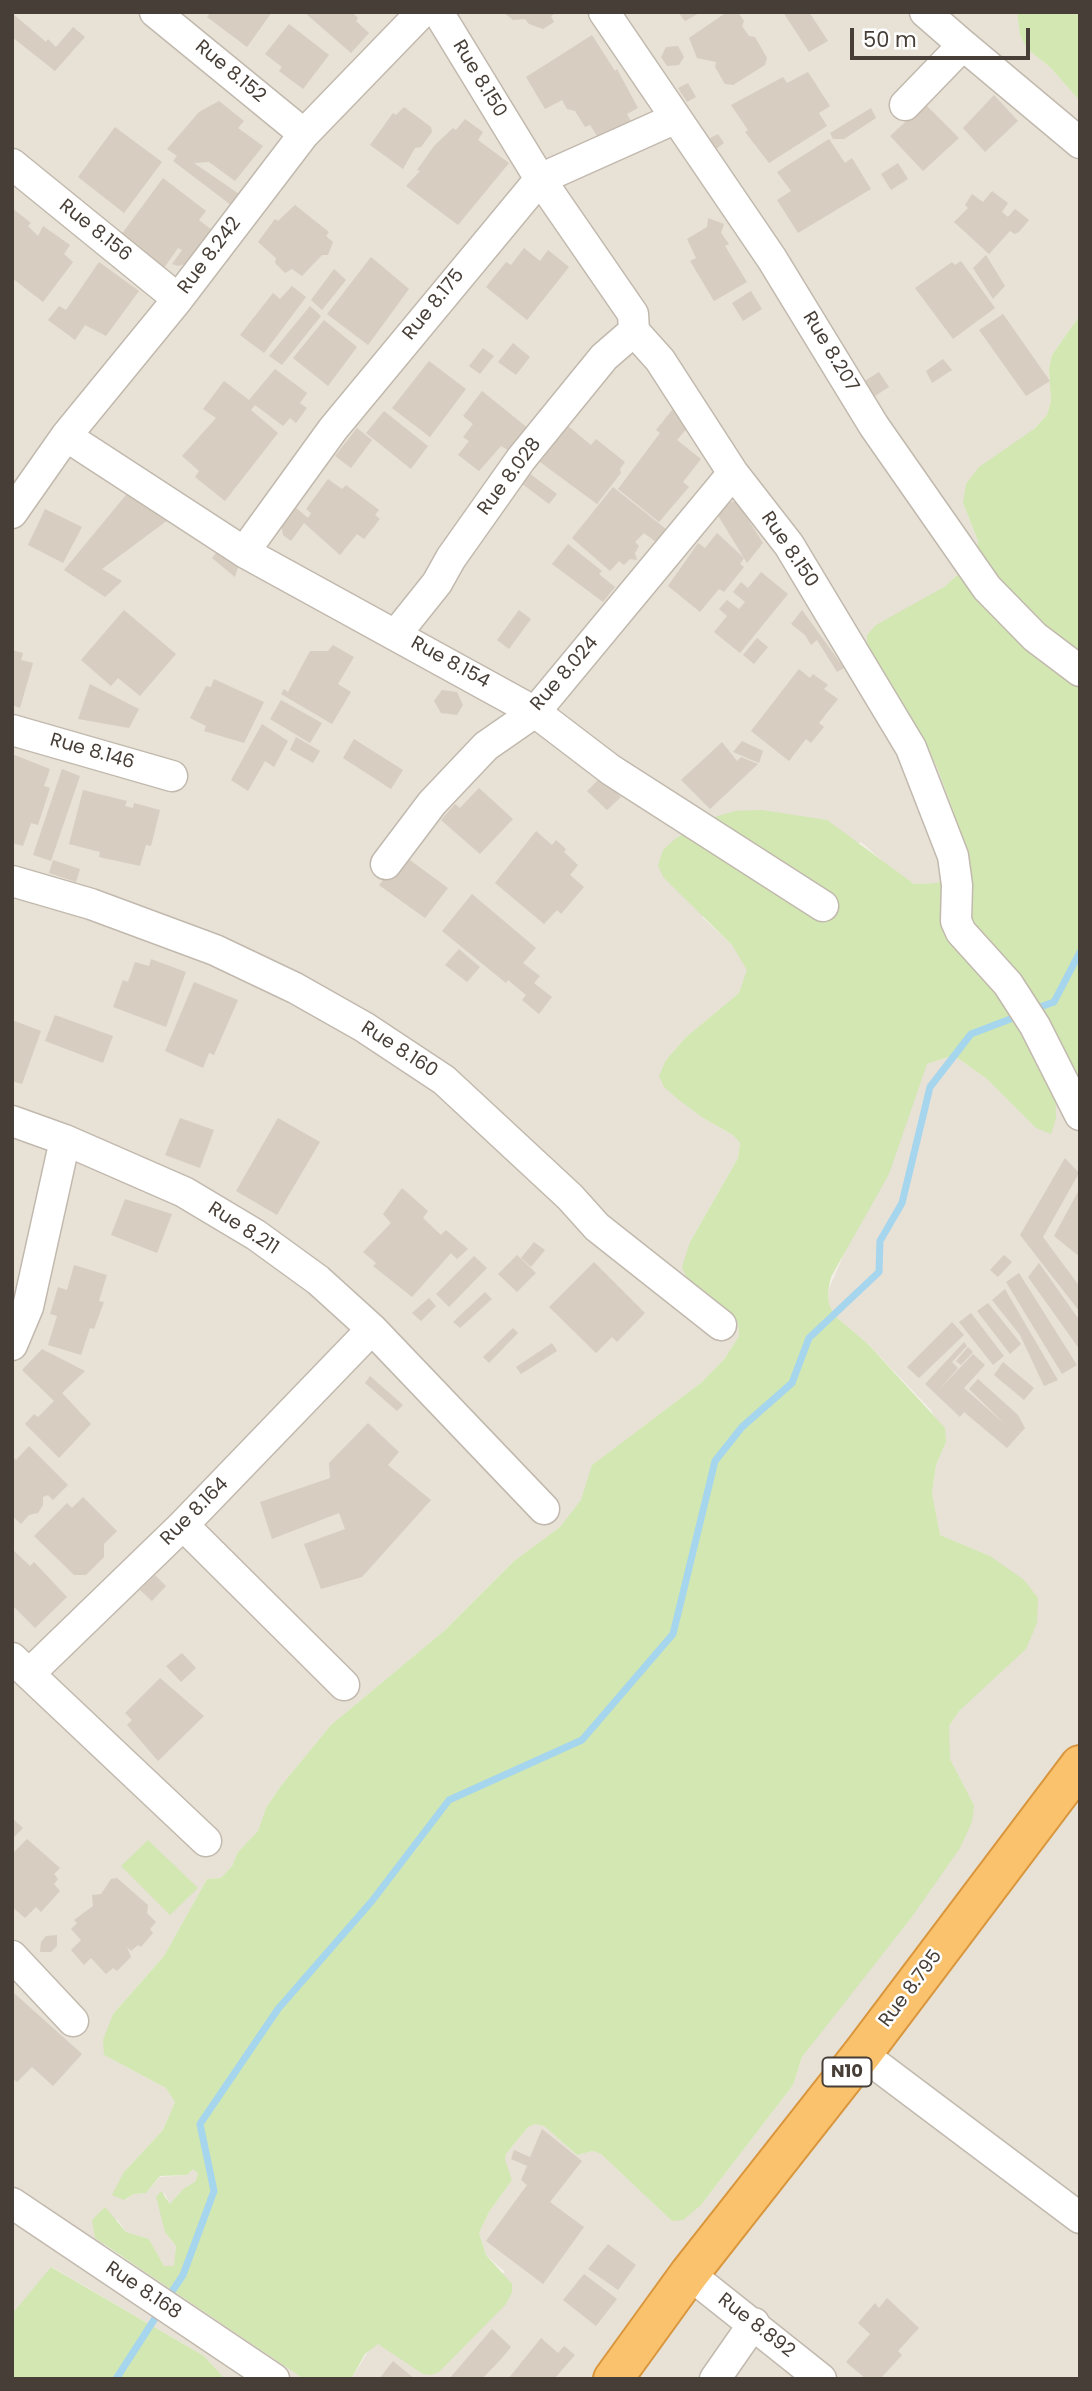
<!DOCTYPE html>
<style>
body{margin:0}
#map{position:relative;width:1092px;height:2391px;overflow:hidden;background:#f3efe8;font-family:Poppins,sans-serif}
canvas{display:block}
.frame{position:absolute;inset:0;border:14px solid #473f37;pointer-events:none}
.scale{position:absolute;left:850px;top:28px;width:180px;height:32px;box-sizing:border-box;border:4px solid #473f37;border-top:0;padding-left:9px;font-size:21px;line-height:24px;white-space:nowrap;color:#473f37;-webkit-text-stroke:5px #fff;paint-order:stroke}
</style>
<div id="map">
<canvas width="1092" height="2391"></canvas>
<div class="frame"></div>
<div class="scale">50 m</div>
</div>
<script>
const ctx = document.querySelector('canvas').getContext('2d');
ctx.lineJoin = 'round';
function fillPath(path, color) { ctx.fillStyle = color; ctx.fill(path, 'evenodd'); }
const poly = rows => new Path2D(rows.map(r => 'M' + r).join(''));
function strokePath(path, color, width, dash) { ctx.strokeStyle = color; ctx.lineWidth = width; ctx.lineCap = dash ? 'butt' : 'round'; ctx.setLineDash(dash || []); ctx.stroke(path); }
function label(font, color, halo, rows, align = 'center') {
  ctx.font = font + ' Poppins,sans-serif'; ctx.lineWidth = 5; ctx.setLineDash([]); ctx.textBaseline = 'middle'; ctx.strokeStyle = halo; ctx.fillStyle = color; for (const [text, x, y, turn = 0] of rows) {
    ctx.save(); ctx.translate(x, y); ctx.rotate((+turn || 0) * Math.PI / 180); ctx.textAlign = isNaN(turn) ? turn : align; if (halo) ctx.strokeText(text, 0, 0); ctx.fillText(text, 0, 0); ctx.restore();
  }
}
const residential = poly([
 [12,12,1017,12,1020,35,1027,49,1050,67,1080,101,1080,315,1052,355,1049,369,1051,401,1047,415,963,503,978,541,976,557,944,587,867,635,867,643,893,696,922,738,937,767,960,830,961,862,955,871,937,883,915,884,902,878,861,842,702,917,732,945,743,959,747,970,746,980,739,993,685,1038,666,1060,664,1087,703,1118,733,1135,740,1143,738,1158,690,1242,692,1290,738,1322,739,1336,725,1358,702,1382,592,1465,582,1500,560,1527,514,1561,444,1631,331,1725,280,1787,266,1808,258,1831,238,1852,232,1866,221,1878,207,1879,164,1956,113,2014,104,2055,166,2088,175,2102,163,2130,124,2172,125,2200,134,2194,146,2193,160,2177,187,2175,194,2168,198,2174,195,2183,183,2189,170,2204,164,2192,165,2232,176,2246,175,2266,164,2266,149,2239,126,2232,117,2219,103,2246,156,2277,304,2379,225,2379,204,2356,52,2267,12,2314],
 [948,1057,959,1059,987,1079,1036,1128,1059,1062,1069,1058,1080,1082,1080,2379,351,2379,371,2347,378,2344,386,2347,505,2272,486,2255,479,2233,489,2212,512,2180,504,2160,506,2154,528,2127,535,2124,544,2126,577,2155,593,2151,601,2154,672,2221,701,2205,793,2085,802,2057,834,2012,911,1918,974,1805,950,1759,947,1742,949,1726,960,1710,990,1556,940,1535,932,1493,936,1465,946,1442,931,1410,868,1344,835,1316,829,1304,828,1291,921,1074,927,1064]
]);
const green = poly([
 [1017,12,1080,12,1080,101,1050,67,1027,49,1020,35],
 [1080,315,1080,1082,1069,1058,1060,1062,1055,1073,1056,1118,1051,1134,1036,1128,987,1079,959,1059,948,1057,927,1064,889,1174,831,1277,828,1291,829,1304,835,1316,868,1344,945,1428,946,1442,936,1465,932,1493,940,1535,990,1556,1024,1580,1038,1598,1037,1623,1026,1649,960,1710,949,1726,950,1759,974,1805,972,1822,960,1848,911,1918,802,2057,793,2085,701,2205,683,2220,672,2221,601,2154,593,2151,577,2155,544,2126,535,2124,528,2127,506,2154,505,2160,512,2180,489,2212,479,2233,486,2255,512,2284,512,2292,506,2304,439,2372,431,2375,423,2374,378,2344,365,2354,351,2379,304,2379,95,2238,92,2220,105,2207,126,2232,149,2239,164,2266,174,2266,176,2246,165,2232,156,2197,161,2191,170,2204,183,2189,195,2182,198,2174,193,2169,187,2175,160,2176,146,2193,134,2194,124,2200,112,2195,124,2172,163,2130,175,2102,166,2088,104,2055,103,2040,113,2014,164,1956,207,1879,221,1878,232,1866,238,1852,258,1831,266,1808,280,1787,331,1725,444,1631,514,1561,560,1527,581,1500,592,1465,702,1382,725,1358,739,1336,738,1322,692,1290,682,1267,690,1242,738,1158,740,1143,733,1135,703,1118,679,1100,664,1087,659,1076,666,1060,685,1038,739,993,747,970,732,945,663,877,658,865,663,850,675,839,708,819,735,811,762,810,827,820,914,884,937,883,955,871,961,862,960,830,937,767,922,738,893,696,867,643,867,635,876,625,944,587,976,558,978,541,963,503,966,484,979,467,1034,429,1047,415,1051,401,1049,369,1052,355],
 [148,1840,198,1888,170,1915,121,1866],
 [51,2267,204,2356,225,2379,12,2379,12,2314]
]);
const stream = poly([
 [1032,1010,1054,1002,1080,952],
 [167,2299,183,2275,214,2191,200,2124,278,2009,372,1901,449,1800,582,1740,673,1634,715,1461,742,1427,792,1383,809,1338,879,1272,880,1241,902,1203,930,1087,971,1034,1021,1015],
 [116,2379,161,2309]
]);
const building = poly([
 [211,12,272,12,247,47,207,17],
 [304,12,352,12,358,18,356,21,369,33,351,53],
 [503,12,557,12,551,16,554,22,543,29,529,24,525,19,513,20],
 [678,12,701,12,685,21],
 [727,12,738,12,744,21,742,26,749,36,755,37,767,58,765,65,733,85,725,84,715,67,716,62,697,58,689,38],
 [783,12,809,12,828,41,809,52],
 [12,13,46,42,48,39,56,47,73,27,85,37,55,71,12,37],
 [289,24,329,55,303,89,279,71,282,67,265,54],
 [592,35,615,71,617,69,638,108,627,114,634,127,603,145,590,125,585,127,575,111,567,109,562,100,545,109,526,77],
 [678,46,684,57,679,65,667,66,661,57,666,47],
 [808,72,830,106,819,113,827,126,769,163,745,132,748,130,731,105,783,77,787,83],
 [688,83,696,97,687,102,678,88],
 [994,95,1018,121,985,152,963,128],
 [219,101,244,121,238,128,263,146,235,181,209,162,194,163,239,194,231,205,173,161,177,156,167,149,199,112],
 [925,104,959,138,923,171,890,136],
 [404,107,431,127,432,132,421,147,415,148,403,169,370,145,393,113,396,115],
 [871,108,876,118,844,139,833,139,830,133],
 [465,119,483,132,478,140,509,163,458,225,406,186,420,171,417,170,434,146,453,128,456,130],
 [115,127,162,162,124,213,78,177],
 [718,134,724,143,716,149,710,138],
 [829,139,845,163,852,158,871,189,798,233,777,200,791,191,777,172],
 [898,163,908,179,891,190,881,174],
 [163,178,206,211,199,220,212,230,186,264,178,266,172,264,182,250,178,248,164,268,121,235],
 [992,191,1008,203,1002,212,1008,217,1015,209,1029,220,1019,232,1015,234,1010,231,989,254,954,222,968,208,965,205,972,194,983,202],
 [295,205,329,232,326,236,333,242,328,255,322,255,302,276,292,269,285,273,275,263,276,258,258,242,275,219,278,221],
 [12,208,31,223,28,226,38,236,43,226,70,245,64,254,73,262,43,302,12,278],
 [708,218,724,224,721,233,729,244,725,246,747,282,714,301,690,261,696,258,687,239,707,227],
 [524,248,540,261,548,250,569,267,527,320,486,287,506,262,511,265],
 [986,255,1005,286,993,299,973,268],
 [371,257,409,289,368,345,327,314],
 [961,261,995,308,953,339,915,288,952,262,955,265],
 [99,262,139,291,106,336,85,325,75,340,48,320,59,306,66,310],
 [334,269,346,280,322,310,311,300],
 [292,286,306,297,264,353,240,335,273,293,280,299],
 [751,291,762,309,743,321,732,303],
 [310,306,321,316,282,365,269,356],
 [1003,314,1050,381,1026,396,979,330],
 [324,320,357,347,328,386,293,358],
 [513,343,530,357,516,375,498,362],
 [483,348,494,356,480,374,469,366],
 [943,359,952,370,932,383,926,371],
 [429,361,466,389,430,437,392,408],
 [275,369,307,393,300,403,307,408,296,423,290,418,283,426,255,405,251,410,278,433,225,501,195,477,199,471,182,456,216,418,203,409,224,381,249,400],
 [879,372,889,387,872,398,863,382],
 [482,391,529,429,511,452,501,446,479,471,458,455,469,441,463,437,473,424,463,416],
 [676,405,689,426,677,440,701,459,683,482,689,487,659,522,618,489,660,433,656,430],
 [384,411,428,446,411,469,366,433],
 [568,426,591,445,596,439,625,462,620,469,621,473,597,504,540,462],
 [357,428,372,440,351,468,335,456],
 [529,473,557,494,549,504,521,483],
 [328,479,342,489,346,485,379,510,375,515,380,519,364,539,357,534,340,555,304,523,291,541,283,535,281,524,295,507,308,518,311,513,306,509],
 [135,484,176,514,102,569,122,581,105,597,64,570],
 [613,487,671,533,661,546,644,533,635,542,639,546,635,553,637,560,630,559,624,565,619,561,610,571,572,538],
 [720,501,737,502,763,543,747,563,744,558,740,564,744,567,724,592,719,589,700,612,668,586,698,543,705,548,717,533,744,558,714,509],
 [45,509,82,527,63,563,28,545],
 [568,544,602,571,599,574,615,587,603,602,552,564],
 [219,549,239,564,235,577,212,558],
 [761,572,788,594,740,653,714,632,727,616,719,609,727,600,739,609,745,602,733,592,741,582,748,588],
 [124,610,176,654,140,696,118,678,111,686,81,660],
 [519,610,531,619,509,649,497,640],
 [802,610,844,668,837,672,817,640,811,645,805,635,791,624],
 [757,638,768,647,754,664,743,655],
 [333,645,354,657,338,684,351,692,332,724,281,694,284,689,288,692,310,651,328,651],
 [12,650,23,653,21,660,33,663,20,708,12,705],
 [799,669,810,678,813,674,828,685,824,689,838,699,819,723,824,727,811,743,806,739,789,761,751,731],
 [214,679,264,702,244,743,204,731,206,726,190,718,206,686,211,687],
 [90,684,139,709,129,728,78,719],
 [442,690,457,692,463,705,457,715,441,713,434,701],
 [281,700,322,723,310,743,270,719],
 [262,724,288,741,274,767,265,761,248,791,231,780],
 [296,737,320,751,313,763,290,750],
 [354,739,403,770,391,789,343,758],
 [742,741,763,751,759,763,733,752],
 [722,742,737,761,741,757,758,764,710,809,681,780],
 [12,754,50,769,44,786,50,788,38,825,31,823,23,846,12,843],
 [62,769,80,776,51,861,33,855],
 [601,777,621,797,607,810,587,791],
 [479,788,513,819,480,854,441,820,455,804,460,808],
 [83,790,127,801,125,806,133,808,134,803,160,810,151,846,146,845,140,866,99,857,100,852,69,844],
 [536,831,552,845,556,840,566,849,564,852,578,865,570,875,584,887,561,914,557,910,544,924,495,883],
 [403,855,448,888,425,918,379,885],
 [53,860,80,869,76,882,49,873],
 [472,894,536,948,523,963,540,976,534,983,552,997,539,1014,522,1000,526,995,508,980,506,983,442,931],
 [459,949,480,967,467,982,445,965],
 [151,959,186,972,166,1027,113,1007,123,980,128,982,135,962,149,966],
 [194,982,238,1000,214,1055,209,1053,203,1068,165,1051],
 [55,1015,113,1036,103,1063,45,1041],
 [12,1020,41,1031,22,1084,12,1081],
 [180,1118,214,1130,200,1168,165,1155],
 [278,1118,320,1142,277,1215,236,1191],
 [1065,1158,1079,1173,1043,1237,1080,1287,1080,1312,1020,1235],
 [402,1188,428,1211,423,1218,441,1235,446,1230,468,1249,457,1259,451,1253,412,1297,373,1266,376,1263,363,1252,391,1223,383,1214],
 [1080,1188,1080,1257,1054,1236],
 [125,1199,172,1214,157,1253,111,1235],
 [534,1242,545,1250,531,1267,521,1258],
 [517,1255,536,1273,517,1292,498,1274],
 [1004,1255,1012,1262,998,1277,990,1270],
 [474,1256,487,1268,449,1307,436,1294],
 [594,1262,645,1313,617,1342,612,1337,596,1353,549,1307],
 [1039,1263,1080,1321,1080,1350,1028,1277],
 [74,1265,107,1275,99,1301,104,1302,94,1329,90,1328,81,1355,48,1345,57,1316,50,1314,58,1287,67,1290],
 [1019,1273,1077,1365,1062,1374,1006,1282],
 [1005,1289,1058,1380,1044,1386,1020,1335,992,1300],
 [485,1292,492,1299,460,1328,453,1322],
 [429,1298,436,1306,421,1321,412,1313],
 [988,1303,1021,1344,1010,1354,977,1311],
 [971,1313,1004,1356,993,1365,959,1322],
 [952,1322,964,1335,919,1378,907,1367],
 [513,1328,518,1333,489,1363,483,1357],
 [964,1342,967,1346,952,1362,958,1368,938,1391,973,1354,985,1365,964,1388,1007,1426,969,1389,978,1379,1018,1415,1025,1428,1007,1448,964,1412,960,1417,925,1384],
 [552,1343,557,1351,521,1374,516,1367],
 [968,1347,973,1352,961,1365,956,1361],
 [42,1349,85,1371,62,1393,91,1424,59,1458,25,1424,34,1414,38,1417,54,1401,22,1370],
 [1003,1362,1034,1388,1024,1400,994,1375],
 [370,1376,403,1405,397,1411,365,1383],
 [368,1423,399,1452,388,1465,431,1500,362,1577,321,1589,304,1544,345,1529,339,1513,272,1539,260,1502,330,1478,329,1463],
 [29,1446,68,1485,53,1500,48,1495,43,1497,43,1505,38,1513,29,1515,21,1524,12,1516,12,1456,16,1460],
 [83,1497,117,1531,104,1544,104,1557,86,1575,74,1575,34,1536,67,1503,72,1508],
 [12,1549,30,1566,34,1562,67,1597,35,1628,12,1605],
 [155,1575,166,1586,152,1601,140,1590],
 [182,1653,196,1668,181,1682,166,1666],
 [160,1678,204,1716,158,1761,127,1725,132,1720,125,1713],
 [12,1818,23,1828,12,1839],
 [27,1839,60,1868,54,1874,58,1879,54,1884,60,1891,41,1912,36,1907,25,1918,12,1907,12,1854],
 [117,1878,148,1905,147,1913,156,1922,150,1929,153,1933,141,1947,138,1945,131,1951,127,1947,131,1957,117,1971,113,1968,106,1974,91,1958,84,1965,71,1950,81,1940,71,1929,77,1923,74,1920,93,1906,92,1895,101,1894,111,1879],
 [57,1935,57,1946,51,1952,40,1952,41,1942,46,1936],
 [14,1993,82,2054,53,2086,32,2067,17,2082,12,2078],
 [542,2129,582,2161,550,2202,584,2227,543,2284,486,2241,527,2185,521,2180,527,2166,511,2159,514,2150,530,2157],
 [608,2244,636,2265,618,2290,588,2269],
 [584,2274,617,2299,596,2326,563,2300],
 [887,2298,919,2328,898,2351,902,2355,880,2379,866,2379,846,2362,870,2334,858,2323,875,2303,879,2308],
 [492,2329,511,2347,501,2359,482,2379,449,2379],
 [541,2338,558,2353,564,2346,575,2355,554,2379,508,2379],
 [393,2361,415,2379,379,2379]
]);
const minor = poly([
 [155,12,304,134],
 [438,12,540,179,633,314,634,331,660,360,733,473,789,545,911,748,953,856,957,885,956,921,961,932,1008,984,1035,1026,1080,1115],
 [604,12,772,259,874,426,987,588,1035,637,1080,671],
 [963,45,1080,143],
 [905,105,963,45,925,12],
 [12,164,178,299],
 [66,436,244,552,535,712,611,770,823,906],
 [12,513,66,436,178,299,304,134,422,12],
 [244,552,333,429,540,179,674,119],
 [397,633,437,583,451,558,521,459,604,357,634,331],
 [12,730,172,776],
 [386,864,432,803,486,746,535,712,733,473],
 [12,881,91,904,215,950,295,988,364,1027,444,1080,570,1197,597,1227,721,1325],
 [12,1121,65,1140],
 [12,1345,28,1307,65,1140,184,1192,256,1235,318,1280,372,1329,544,1509],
 [183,1525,344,1685],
 [12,1658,29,1674,183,1525,372,1329],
 [29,1674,206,1841],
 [12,1956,73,2021],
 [862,2054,1080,2218],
 [12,2203,274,2379],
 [689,2274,821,2379],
 [715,2379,754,2323]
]);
const highway = poly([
 [613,2379,689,2274,862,2054,1080,1765]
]);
const shields = [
 [847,2072,49]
];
const shieldNames = [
 ["N10",847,2072]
];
const streetNames = [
 ["Rue 8.152",230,72,40],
 ["Rue 8.150",479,79,59],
 ["Rue 8.156",95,231,39],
 ["Rue 8.242",210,256,-53],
 ["Rue 8.175",434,305,-51],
 ["Rue 8.207",830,352,59],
 ["Rue 8.028",510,477,-53],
 ["Rue 8.150",789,550,56],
 ["Rue 8.154",450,663,29],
 ["Rue 8.024",565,674,-49],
 ["Rue 8.146",92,752,16],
 ["Rue 8.160",399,1050,33],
 ["Rue 8.211",243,1229,33],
 ["Rue 8.164",195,1512,-45],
 ["Rue 8.795",911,1989,-53],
 ["Rue 8.168",143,2291,34],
 ["Rue 8.892",756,2326,38]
];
fillPath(residential, '#e7e1d6');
fillPath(green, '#d2e7b2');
strokePath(stream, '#a6d5ee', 7);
fillPath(building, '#d8cdc1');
strokePath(minor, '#c2b9ae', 33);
strokePath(highway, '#d9963c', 42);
strokePath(minor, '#fff', 30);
strokePath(highway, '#fac26d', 38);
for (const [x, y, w] of shields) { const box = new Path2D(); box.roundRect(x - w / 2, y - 14.5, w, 29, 5); ctx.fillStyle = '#fff'; ctx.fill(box); strokePath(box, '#473f37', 2); }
label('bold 18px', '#473f37', null, shieldNames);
label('19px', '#473f37', '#fff', streetNames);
</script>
